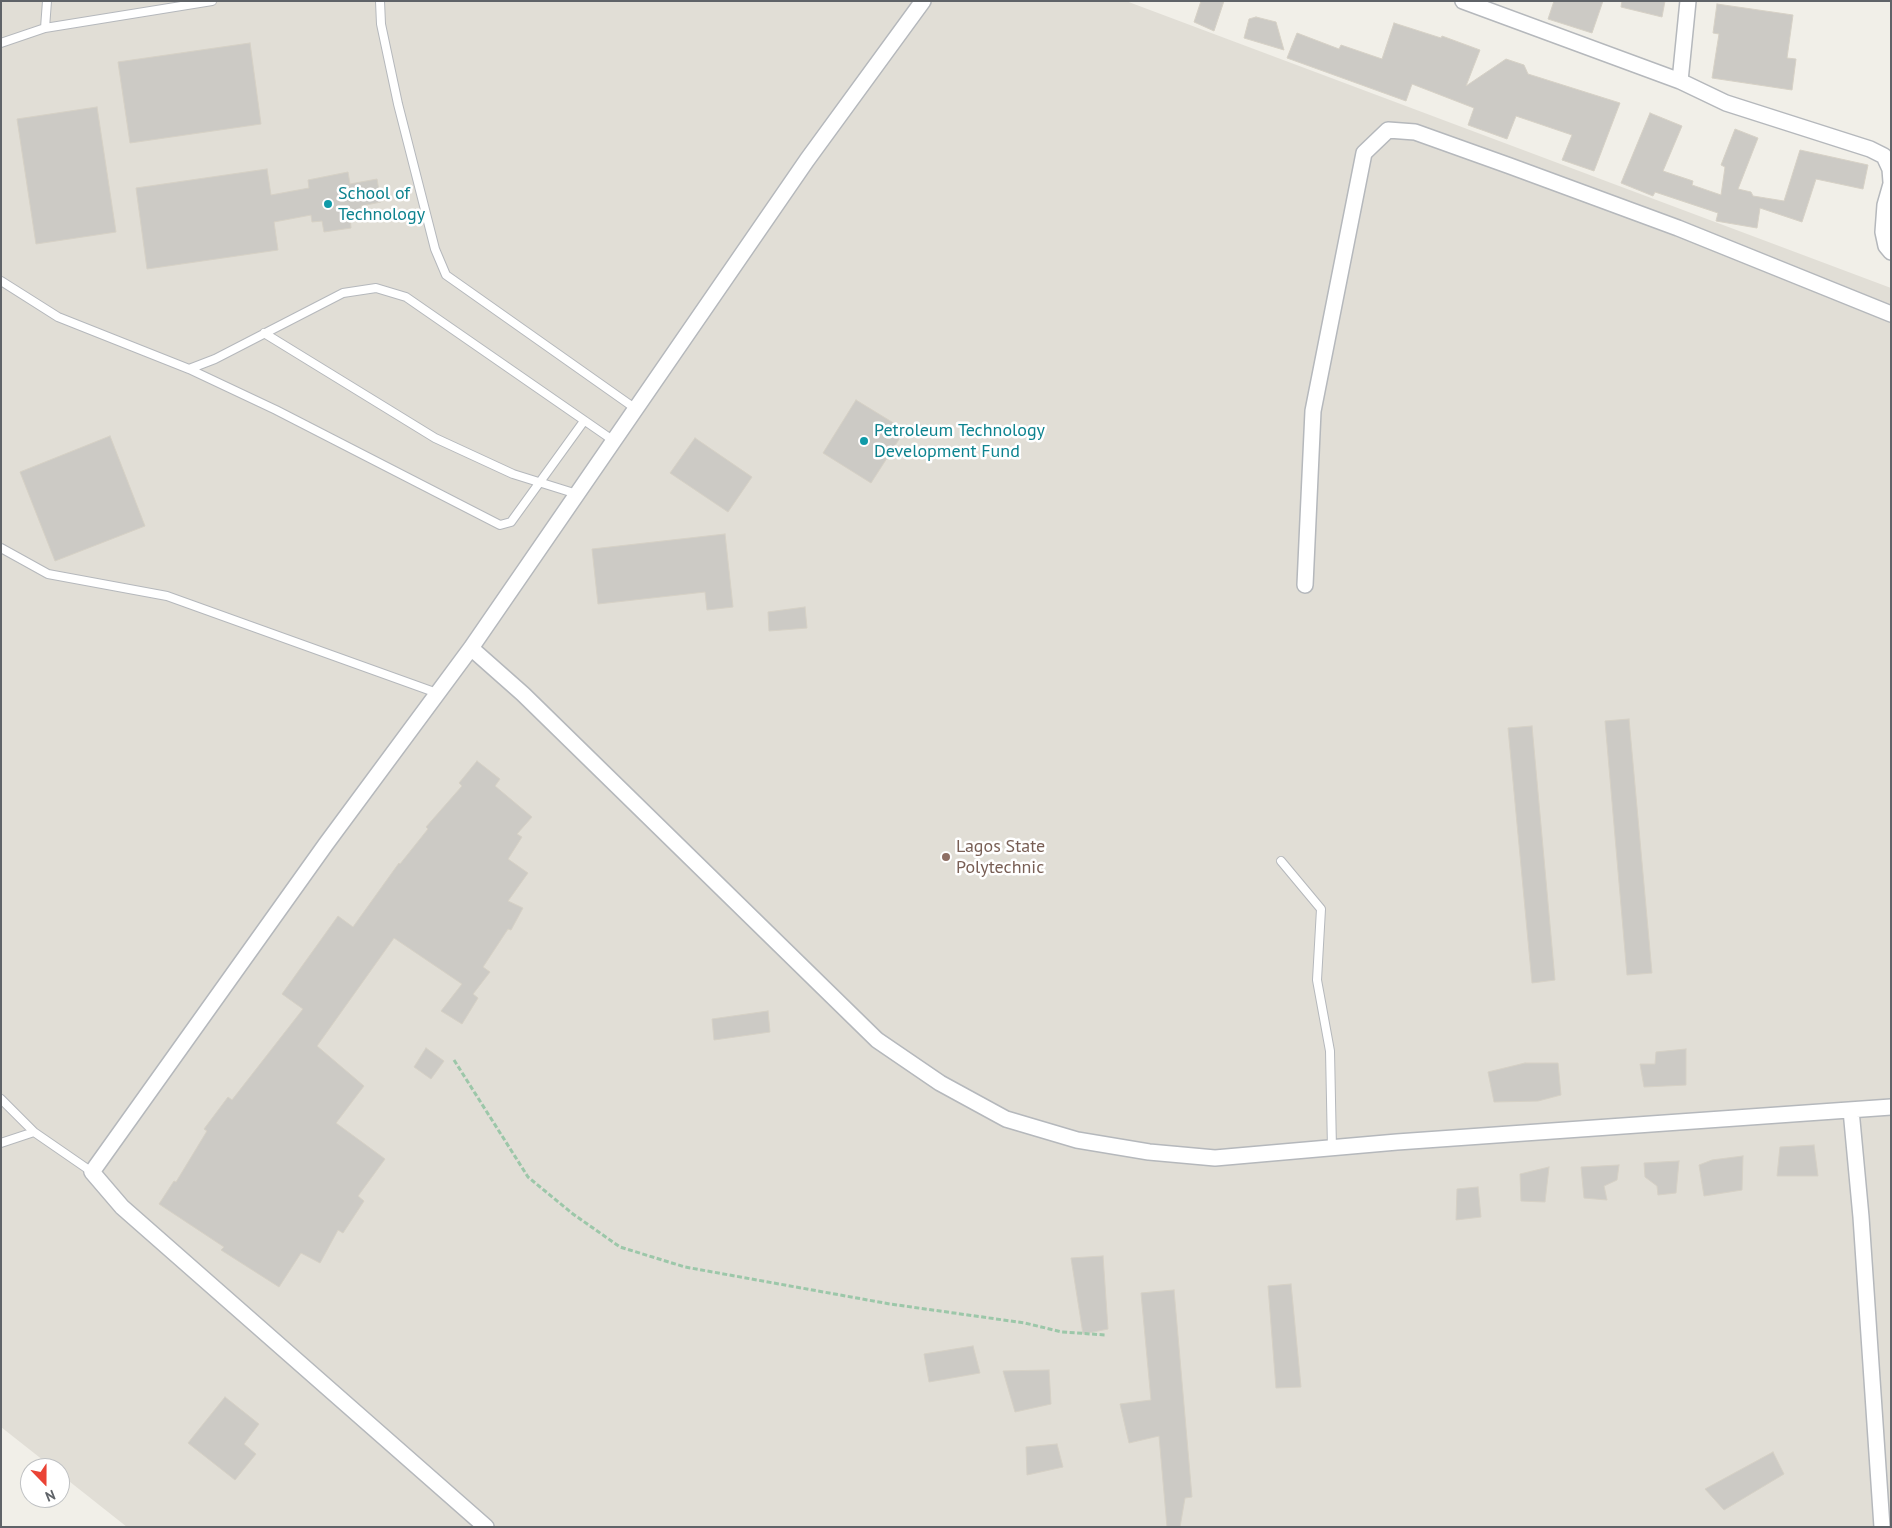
<!DOCTYPE html>
<style>
body{margin:0}
#map{position:relative;width:1892px;height:1528px;overflow:hidden;background:#f1efe8;font-family:"PT Sans",sans-serif}
canvas{display:block}
.frame{position:absolute;inset:0;border:2px solid #5f6368;pointer-events:none}
.north{position:absolute;left:20px;top:1458px;width:50px;height:50px;box-sizing:border-box;background:#fff;border:1px solid #bfc1c3;border-radius:50%;rotate:158deg;font-size:14px;font-weight:700;line-height:20px;text-align:center;color:#5f6368}
.north::after{content:'';display:block;margin:auto;width:18px;height:22px;background:#ea4335;clip-path:polygon(50% 0,100% 100%,50% 72%,0 100%)}
</style>
<div id="map">
<canvas width="1892" height="1528"></canvas>
<div class="frame"></div>
<div class="north">N</div>
</div>
<script>
const ctx = document.querySelector('canvas').getContext('2d');
ctx.lineJoin = 'round';
function fillPath(path, color) { ctx.fillStyle = color; ctx.fill(path, 'evenodd'); }
const poly = rows => new Path2D(rows.map(r => 'M' + r).join(''));
function strokePath(path, color, width, dash) { ctx.strokeStyle = color; ctx.lineWidth = width; ctx.lineCap = dash ? 'butt' : 'round'; ctx.setLineDash(dash || []); ctx.stroke(path); }
function label(font, color, halo, rows, align = 'center') {
  ctx.font = font + ' "PT Sans",sans-serif'; ctx.lineWidth = 5; ctx.setLineDash([]); ctx.textBaseline = 'middle'; ctx.strokeStyle = halo; ctx.fillStyle = color; for (const [text, x, y, turn = 0] of rows) {
    ctx.save(); ctx.translate(x, y); ctx.rotate((+turn || 0) * Math.PI / 180); ctx.textAlign = isNaN(turn) ? turn : align; if (halo) ctx.strokeText(text, 0, 0); ctx.fillText(text, 0, 0); ctx.restore();
  }
}
const education = poly([
 [1,1,1126,1,1891,288,1891,1527,127,1527,60,1474,60,1468,53,1468,1,1427]
]);
const building = poly([
 [1201,1,1224,1,1214,31,1194,22,1201,1],
 [1554,1,1603,1,1592,33,1548,19,1554,1],
 [1622,1,1665,1,1662,17,1621,7,1622,1],
 [1717,4,1793,15,1787,58,1796,59,1792,90,1712,78,1719,34,1713,33,1717,4],
 [1256,17,1276,22,1284,50,1244,38,1249,19,1256,17],
 [1394,23,1441,38,1442,36,1480,50,1466,86,1506,59,1524,65,1528,74,1620,103,1594,171,1562,160,1572,135,1516,116,1507,139,1468,125,1474,108,1412,84,1406,101,1287,58,1297,33,1339,49,1341,45,1382,59,1394,23],
 [250,43,261,124,130,143,118,62,250,43],
 [97,107,116,232,36,244,17,119,97,107],
 [1650,113,1682,126,1663,171,1693,181,1692,185,1721,195,1725,167,1721,165,1735,129,1758,138,1738,189,1751,192,1753,196,1784,201,1800,150,1868,165,1863,189,1816,179,1802,222,1760,208,1757,228,1716,221,1718,213,1655,192,1653,196,1621,183,1650,113],
 [267,169,271,195,309,188,308,180,348,172,350,184,377,179,381,202,361,206,362,214,350,216,351,228,324,232,322,221,312,222,311,215,274,222,278,250,147,269,136,188,267,169],
 [856,400,905,430,871,483,823,453,856,400],
 [110,436,145,526,55,561,20,472,110,436],
 [695,438,752,477,728,512,670,473,695,438],
 [725,534,733,607,707,610,705,592,598,604,592,549,725,534],
 [805,607,807,628,769,631,768,612,805,607],
 [1629,719,1652,973,1627,975,1605,721,1629,719],
 [1532,726,1555,980,1532,983,1508,728,1532,726],
 [477,761,500,779,495,786,532,817,517,834,522,837,508,859,528,873,508,901,523,908,511,930,508,929,483,967,490,972,473,994,478,998,462,1024,441,1011,462,984,394,938,317,1046,364,1086,336,1123,385,1159,358,1196,364,1201,343,1233,338,1230,320,1263,301,1253,279,1287,221,1250,224,1247,159,1204,174,1181,176,1182,207,1131,204,1129,228,1097,232,1100,303,1009,282,994,338,916,353,927,399,863,400,864,428,829,426,827,462,786,459,783,477,761],
 [768,1011,770,1032,714,1040,712,1019,768,1011],
 [426,1048,444,1061,431,1079,414,1067,426,1048],
 [1686,1049,1686,1085,1644,1087,1640,1064,1655,1064,1656,1052,1686,1049],
 [1525,1063,1558,1063,1561,1095,1538,1101,1494,1102,1488,1072,1525,1063],
 [1814,1145,1818,1176,1777,1176,1780,1147,1814,1145],
 [1743,1156,1742,1190,1704,1196,1699,1165,1712,1160,1743,1156],
 [1679,1161,1676,1193,1658,1195,1657,1186,1645,1177,1644,1163,1679,1161],
 [1619,1165,1617,1180,1604,1186,1607,1200,1584,1198,1581,1167,1619,1165],
 [1549,1167,1545,1202,1521,1201,1520,1174,1549,1167],
 [1478,1187,1481,1217,1456,1220,1457,1189,1478,1187],
 [1103,1256,1108,1329,1083,1334,1071,1258,1103,1256],
 [1291,1284,1301,1387,1276,1388,1268,1286,1291,1284],
 [1174,1290,1192,1497,1185,1498,1180,1527,1167,1527,1159,1436,1129,1443,1120,1404,1151,1400,1141,1293,1174,1290],
 [973,1346,980,1373,929,1382,924,1354,973,1346],
 [1049,1370,1051,1404,1015,1412,1003,1371,1049,1370],
 [225,1397,259,1424,244,1444,256,1454,235,1480,188,1443,225,1397],
 [1057,1444,1063,1467,1027,1475,1026,1447,1057,1444],
 [1773,1452,1784,1474,1724,1510,1705,1489,1773,1452]
]);
const path = poly([
 [454,1060,528,1177,573,1214,620,1247,685,1267,890,1304,1025,1323,1062,1332,1106,1335]
]);
const service = poly([
 [380,1,381,24,398,104,435,249,446,275,636,409],
 [45,28,47,1],
 [1,43,45,28,212,1],
 [1,281,58,317,189,369,215,359,343,293,376,288,406,297,614,441],
 [264,333,435,438,513,474,577,494],
 [189,369,276,410,500,525,511,522,584,421],
 [1,548,48,574,167,596,437,693],
 [1281,861,1321,909,1317,980,1330,1051,1332,1149],
 [1,1099,34,1132,92,1172],
 [1,1143,34,1132]
]);
const minor = poly([
 [1463,1,1680,81,1726,103,1870,149,1884,156,1890,169,1891,182],
 [1680,81,1688,1],
 [1891,184,1885,205,1883,232,1886,246,1891,252],
 [1305,585,1313,411,1364,153,1388,130,1415,132,1510,166,1678,228,1891,314],
 [471,648,523,694,877,1040,940,1083,1006,1119,1077,1140,1149,1152,1215,1158,1397,1142,1891,1107],
 [1851,1110,1861,1217,1882,1527],
 [486,1527,122,1207,92,1172,326,844,471,648,807,160,923,1]
]);
const markers = [
 [328,204,5,"#0f9aa8"],
 [864,441,5,"#0f9aa8"],
 [946,857,5,"#8d6e63"]
];
const cultureNames = [
 ["School of",338,194],
 ["Technology",338,215],
 ["Petroleum Technology",874,431],
 ["Development Fund",874,452]
];
const educationNames = [
 ["Lagos State",956,847],
 ["Polytechnic",956,868]
];
fillPath(education, '#e1ded6');
fillPath(building, '#cccac5');
strokePath(building, '#d6d1c6', 1);
strokePath(service, '#b5b8bc', 10);
strokePath(minor, '#b5b8bc', 18);
strokePath(path, '#9cc7a9', 3, [5, 2.5]);
strokePath(service, '#fff', 8);
strokePath(minor, '#fff', 15);
for (const [x, y, r, color] of markers) { const dot = new Path2D(); dot.arc(x, y, r, 0, 2 * Math.PI); ctx.fillStyle = color; ctx.fill(dot); strokePath(dot, '#fff', 2); }
label('18px', '#0d838f', '#fff', cultureNames, 'left');
label('18px', '#785e54', '#fff', educationNames, 'left');
</script>
